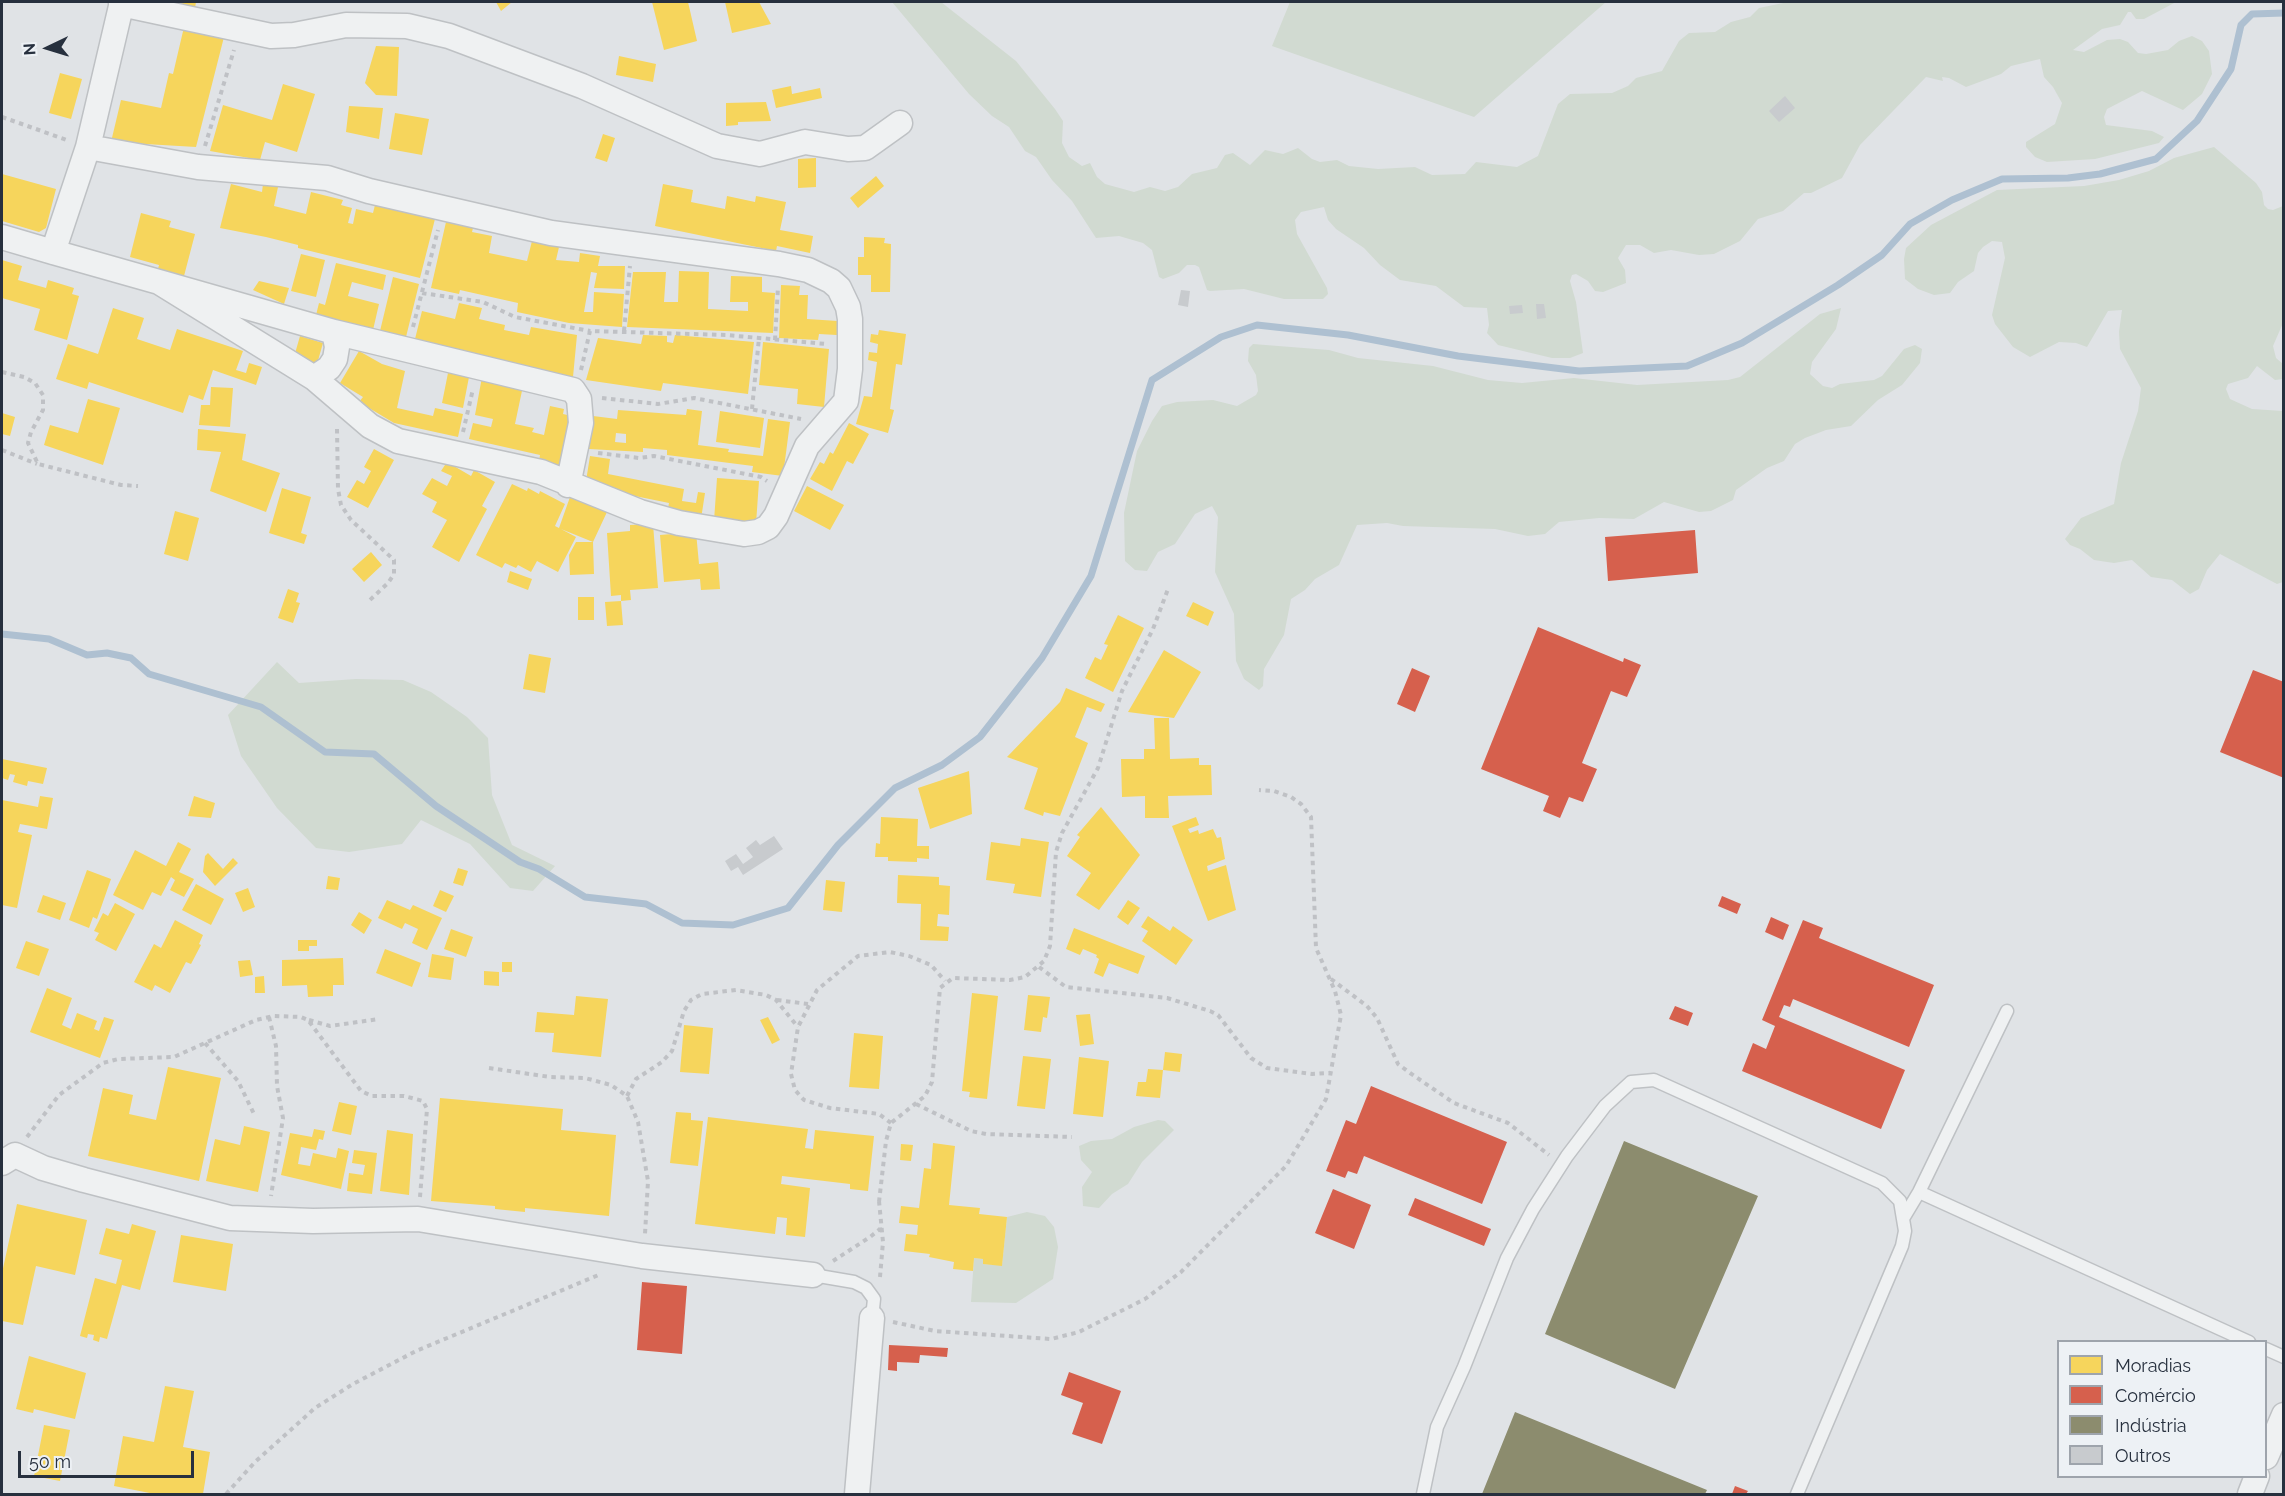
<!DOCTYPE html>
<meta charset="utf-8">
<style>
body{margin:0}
#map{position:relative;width:2285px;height:1496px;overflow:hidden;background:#e0e3e6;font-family:Raleway,sans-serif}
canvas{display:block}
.frame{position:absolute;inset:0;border:3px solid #27303e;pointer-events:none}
.legend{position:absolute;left:2057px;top:1340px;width:210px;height:138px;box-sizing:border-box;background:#edf1f5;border:2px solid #9ea4ac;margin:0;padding:8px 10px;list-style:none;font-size:18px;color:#27303e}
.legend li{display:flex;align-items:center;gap:12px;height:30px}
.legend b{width:30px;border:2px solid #9ea4ac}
.north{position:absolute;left:18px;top:18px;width:60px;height:60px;-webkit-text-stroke:4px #edf1f5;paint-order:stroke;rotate:266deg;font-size:16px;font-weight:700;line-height:24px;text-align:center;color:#27303e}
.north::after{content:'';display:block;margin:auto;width:21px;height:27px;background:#27303e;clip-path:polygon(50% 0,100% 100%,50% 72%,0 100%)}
.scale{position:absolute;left:18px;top:1451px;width:176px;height:27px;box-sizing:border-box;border:3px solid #27303e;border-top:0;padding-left:8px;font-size:18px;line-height:21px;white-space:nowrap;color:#27303e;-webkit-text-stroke:4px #edf1f5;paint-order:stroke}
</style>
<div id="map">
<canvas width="2285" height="1496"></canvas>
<div class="frame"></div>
<ul class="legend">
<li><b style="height:16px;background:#f6d55c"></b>Moradias</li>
<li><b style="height:16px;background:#d6604d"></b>Comércio</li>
<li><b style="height:16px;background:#8c8c6e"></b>Indústria</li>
<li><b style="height:16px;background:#c8cbce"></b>Outros</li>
</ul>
<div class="north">N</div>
<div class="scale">50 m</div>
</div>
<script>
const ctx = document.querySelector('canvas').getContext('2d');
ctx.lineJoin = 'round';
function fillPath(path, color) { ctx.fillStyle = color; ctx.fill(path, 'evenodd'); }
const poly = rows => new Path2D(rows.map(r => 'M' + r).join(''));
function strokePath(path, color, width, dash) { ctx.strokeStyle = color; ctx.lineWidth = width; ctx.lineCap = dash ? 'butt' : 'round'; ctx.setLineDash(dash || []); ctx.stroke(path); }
const green = poly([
 [892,2,941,2,1016,61,1055,109,1063,121,1062,143,1069,157,1082,166,1090,163,1097,177,1105,184,1134,192,1150,187,1165,191,1178,187,1192,174,1217,168,1225,155,1233,153,1250,165,1265,150,1283,154,1298,148,1312,159,1320,162,1337,160,1349,166,1378,169,1415,167,1432,175,1465,174,1476,162,1517,167,1538,156,1558,104,1570,94,1612,93,1628,86,1636,78,1662,71,1679,41,1689,33,1715,32,1731,22,1750,17,1759,8,1788,2,2225,2,2176,2,2144,19,2136,19,2131,12,2128,12,2120,25,2102,29,2073,50,2084,52,2107,40,2120,39,2128,42,2138,53,2146,54,2168,50,2179,41,2192,36,2202,41,2209,51,2212,74,2202,94,2183,110,2142,91,2107,109,2104,117,2106,125,2152,131,2164,137,2159,143,2095,159,2047,162,2035,157,2026,147,2026,142,2055,124,2062,103,2053,87,2044,77,2040,59,2011,66,2001,74,1966,87,1949,78,1942,77,1943,81,1926,77,1860,145,1842,178,1811,193,1804,193,1783,211,1758,219,1740,241,1714,254,1699,255,1671,250,1654,253,1640,245,1626,245,1618,258,1625,270,1626,283,1603,292,1595,291,1588,281,1576,274,1572,275,1570,281,1576,302,1583,353,1570,358,1552,358,1498,345,1487,333,1489,325,1487,308,1464,307,1436,286,1400,280,1380,265,1364,248,1336,229,1328,220,1324,207,1301,212,1295,220,1297,234,1327,288,1328,294,1323,299,1284,299,1244,289,1210,291,1207,290,1199,267,1195,265,1187,265,1179,273,1163,279,1159,277,1152,250,1143,243,1119,236,1096,238,1072,201,1052,180,1036,157,1025,151,1009,127,992,116,969,94],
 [1290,2,1606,2,1474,117,1272,46],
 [2214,147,2256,183,2262,192,2264,205,2268,209,2273,210,2283,206,2283,323,2273,346,2276,358,2283,364,2283,379,2275,380,2257,366,2248,378,2228,384,2226,389,2230,399,2252,409,2283,411,2283,582,2277,584,2220,554,2207,570,2199,589,2190,594,2172,580,2151,577,2132,560,2114,563,2094,560,2080,549,2070,545,2065,539,2081,518,2114,504,2121,463,2138,411,2141,388,2120,349,2119,332,2122,310,2108,311,2087,347,2076,343,2059,342,2030,357,2013,347,1995,324,1992,315,2005,258,2002,242,1992,241,1983,247,1978,253,1974,271,1958,282,1950,293,1934,295,1918,289,1905,279,1904,259,1906,248,1931,225,1997,190,2084,186,2119,180,2149,171,2174,158],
 [1841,308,1836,329,1812,362,1810,374,1823,386,1832,388,1840,384,1874,380,1882,376,1904,349,1915,345,1922,349,1920,363,1902,385,1878,400,1851,426,1826,430,1805,438,1795,444,1784,461,1767,468,1736,490,1733,500,1711,511,1699,512,1664,502,1634,519,1599,518,1559,522,1545,534,1528,536,1495,529,1403,526,1387,523,1357,525,1339,565,1315,579,1305,590,1291,599,1284,635,1264,669,1263,686,1259,690,1244,679,1236,661,1234,614,1215,572,1218,517,1212,506,1195,514,1175,544,1158,552,1147,571,1135,570,1125,561,1124,513,1137,451,1152,421,1162,406,1177,402,1213,400,1237,406,1256,395,1258,391,1256,375,1248,361,1249,348,1253,344,1329,350,1358,358,1433,366,1488,380,1522,383,1574,378,1637,385,1728,380,1740,377,1820,314],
 [277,662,299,683,356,679,403,680,431,692,467,717,488,738,492,795,512,845,555,866,533,891,510,888,470,844,421,820,402,844,349,852,316,848,277,808,241,756,228,715],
 [1158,1120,1165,1121,1174,1130,1142,1162,1128,1184,1112,1194,1099,1208,1083,1206,1082,1187,1092,1172,1081,1160,1079,1146,1091,1141,1112,1139,1134,1127],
 [1027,1212,1045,1216,1054,1227,1058,1247,1053,1279,1016,1303,971,1302,974,1258,983,1259,983,1264,1002,1265,1007,1217]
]);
const homes = poly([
 [180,2,196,2,195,8,184,8],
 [496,2,512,2,501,11],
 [652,2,688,2,697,41,664,50],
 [725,2,759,2,771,24,732,33],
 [184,27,224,37,196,147,111,142,121,100,161,108,169,73,173,74],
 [376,46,399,47,397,96,376,95,365,83],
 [619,56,656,64,653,82,616,75],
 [60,73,82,79,71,119,49,113],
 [283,84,315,94,297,152,265,142,260,160,210,151,223,105,272,120],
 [791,86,792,94,820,88,822,98,776,108,772,90],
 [766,102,771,121,738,122,738,125,726,126,726,103],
 [349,106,383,108,379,139,346,132],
 [395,113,429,119,422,155,389,149],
 [603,134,615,138,607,162,595,158],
 [816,158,816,187,798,188,798,159],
 [2,174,56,189,46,228,39,232,2,221],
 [876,176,884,186,858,208,850,198],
 [231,184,262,192,263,184,278,187,274,206,306,214,311,192,343,200,341,205,352,208,348,223,353,224,356,209,373,213,375,205,435,219,420,278,298,248,298,245,266,237,220,228],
 [663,184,693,190,691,202,725,209,727,196,755,202,756,196,786,202,780,230,813,236,810,253,777,246,776,251,655,226],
 [141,213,171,221,169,227,195,234,184,276,158,269,159,265,130,257],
 [446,222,473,228,472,232,492,236,489,253,527,261,532,241,559,247,556,260,579,262,580,253,600,256,598,266,625,266,624,289,594,288,597,273,591,272,584,312,593,312,594,292,624,294,622,327,569,323,517,312,518,303,460,290,459,294,431,288],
 [864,237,885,238,884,243,891,244,890,292,871,292,871,275,858,275,858,257,864,257],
 [301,254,325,260,316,297,291,291],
 [2,260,22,266,18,280,46,288,48,280,74,288,72,294,79,296,67,340,34,330,40,309,2,298],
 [336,263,386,275,383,290,352,282,348,296,379,304,373,330,316,315,319,303,325,305],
 [679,271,709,272,708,309,748,311,748,302,730,302,731,276,762,277,762,292,775,293,773,333,627,327,633,272,666,272,664,302,678,302],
 [393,277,419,284,406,337,380,331],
 [259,281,289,288,284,304,253,290],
 [781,285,800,286,799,295,808,295,807,319,838,321,837,335,819,334,818,340,779,338],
 [459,303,482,308,479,319,505,325,504,330,529,335,531,327,577,335,573,377,414,343,422,311,455,319],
 [113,308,144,318,137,339,170,350,177,329,243,351,236,370,246,373,249,363,262,367,256,385,213,370,203,400,189,395,183,413,89,382,87,389,56,379,68,344,98,354],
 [879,330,906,334,902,365,896,364,890,409,894,410,888,433,856,424,864,396,872,397,877,362,868,360,869,352,877,353,878,344,870,342,871,334,878,335],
 [643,335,667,336,667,342,673,343,675,335,754,342,748,394,663,383,661,391,586,380,598,338,641,344],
 [300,336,323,343,317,364,294,357],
 [763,342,829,349,824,407,797,404,798,389,759,385],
 [359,351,382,364,405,371,397,408,433,416,435,408,463,414,458,437,394,423,359,402,363,397,340,383],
 [448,373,469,377,463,408,442,403],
 [482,377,523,386,515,424,534,428,532,432,544,435,550,406,564,409,563,414,576,417,565,467,539,461,540,455,469,439,473,423,491,427,493,419,475,415],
 [211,387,233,388,230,427,199,425,201,405,210,405],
 [88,399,120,408,103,465,44,445,50,425,78,433],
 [687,409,702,411,698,445,729,449,728,452,763,456,768,419,790,422,783,476,752,472,753,466,667,455,667,450,643,448,643,452,589,449,593,416,617,419,618,410,686,415],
 [616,433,626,434,626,443,615,442],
 [720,411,764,418,760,448,716,442],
 [2,413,15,417,10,436,2,434],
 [849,423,869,434,853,464,847,461,832,491,810,479,820,462,824,464,830,452,833,454],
 [198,429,246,434,242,460,280,473,266,512,210,491,221,452,197,450],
 [374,449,394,460,368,508,347,497,357,480,364,484,371,471,364,467],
 [590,456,610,459,608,474,684,489,682,501,696,503,698,492,705,493,701,519,667,513,669,503,630,495,606,485,586,481],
 [447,462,471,476,474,470,495,482,482,506,487,509,459,562,432,547,447,520,432,512,437,502,422,494,432,478,447,486,452,476,441,471],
 [717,478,759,481,756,524,714,521],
 [512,484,527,491,528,488,539,494,540,491,565,504,555,526,559,528,570,497,607,512,593,542,594,574,570,575,569,555,576,542,593,542,561,529,576,537,558,572,537,561,531,572,518,565,516,568,505,563,502,568,476,555],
 [807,486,844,505,830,530,794,511],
 [282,488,311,497,301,533,307,535,304,544,269,533],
 [175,511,199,518,188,561,164,554],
 [653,524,658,588,630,590,631,600,621,601,621,595,611,596,607,533,630,531,630,525],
 [696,532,699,564,718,562,720,589,701,590,700,579,664,582,660,535],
 [371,552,382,565,364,582,352,569],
 [510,571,532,579,528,590,507,582],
 [288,589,299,593,296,602,300,603,293,623,278,618],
 [578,597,594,597,594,620,578,620],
 [621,601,623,625,607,626,605,602],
 [1193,602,1214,612,1208,626,1186,616],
 [1118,615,1144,628,1113,692,1085,678,1095,657,1101,660,1108,645,1104,644],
 [1164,650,1201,672,1174,718,1128,712],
 [529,654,551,658,545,693,523,689],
 [1066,688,1105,704,1101,712,1087,707,1075,737,1088,743,1060,816,1044,812,1043,816,1024,809,1038,768,1007,757,1060,702],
 [1154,718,1169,718,1170,759,1199,758,1199,765,1211,765,1212,795,1168,796,1169,818,1145,818,1145,796,1122,797,1121,759,1144,759,1144,749,1155,749],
 [2,759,47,768,43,784,28,781,27,786,13,782,15,775,10,774,8,780,2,778],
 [969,771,972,814,930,829,918,788],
 [40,796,53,798,47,829,20,824,18,832,32,835,17,908,2,905,2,800,38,807],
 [194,796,215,803,211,818,188,816],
 [1101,807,1140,855,1099,910,1076,895,1091,873,1067,856,1080,837,1077,835],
 [881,817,918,819,917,846,929,846,929,859,917,858,917,862,888,861,888,857,875,857,876,843,880,844],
 [1196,817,1199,825,1188,829,1190,833,1198,830,1199,834,1213,829,1217,838,1221,837,1225,859,1207,866,1208,871,1226,865,1236,910,1208,921,1172,826],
 [1021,838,1049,842,1041,897,1013,893,1015,884,986,880,991,842,1020,846],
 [178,842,191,849,179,872,194,879,184,897,170,890,175,880,171,877,161,896,152,892,143,910,113,895,135,850,166,866],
 [208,853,223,869,233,858,238,863,215,886,203,872,205,856],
 [458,868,468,871,463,886,453,883],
 [87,870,111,879,97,919,93,917,89,928,69,920],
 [898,875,939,877,939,885,950,886,949,915,938,914,937,926,949,927,948,941,920,940,921,904,897,903],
 [328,876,340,878,338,890,326,889],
 [826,880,845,882,842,912,823,910],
 [196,884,224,899,211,925,182,910],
 [248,888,255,907,243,912,235,893],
 [440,890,454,896,446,912,433,906],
 [43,895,66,903,60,920,37,912],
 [387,900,410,910,413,905,442,918,427,950,412,943,418,929,405,923,402,929,378,918],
 [1128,900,1140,908,1128,925,1117,917],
 [115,903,135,914,116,951,95,940,99,933,94,931,103,913,108,916],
 [359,912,372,920,364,934,351,925],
 [1148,916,1170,931,1173,926,1193,940,1176,965,1142,941,1148,931,1141,927],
 [175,920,203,935,199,944,201,945,191,964,186,962,170,993,155,985,152,991,134,982,154,944,161,948],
 [1074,928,1145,956,1138,974,1109,963,1103,977,1094,973,1099,959,1096,957,1097,955,1083,949,1080,955,1066,949],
 [451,929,473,937,466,957,444,949],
 [298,940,317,940,317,946,309,946,309,951,298,951],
 [26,941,49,949,39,976,16,968],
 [385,949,421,963,412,987,376,973],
 [432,954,454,958,451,980,428,977],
 [343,958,344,985,333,985,333,996,308,997,307,985,282,986,282,960],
 [250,960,253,975,240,977,238,961],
 [502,962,512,962,512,972,502,972],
 [484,971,499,972,499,986,484,985],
 [264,976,265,993,255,993,255,977],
 [47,988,72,998,62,1025,71,1029,77,1013,97,1021,94,1029,99,1031,104,1017,114,1020,100,1058,30,1032],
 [972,993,998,996,987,1099,969,1097,970,1092,962,1091],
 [1028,995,1050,997,1047,1018,1043,1017,1041,1032,1024,1030],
 [576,996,608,999,601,1057,552,1052,554,1033,535,1032,537,1012,574,1015],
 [1090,1014,1094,1044,1080,1046,1076,1015],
 [768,1017,780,1040,772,1044,760,1020],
 [684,1025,713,1028,709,1074,680,1072],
 [854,1033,883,1036,879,1089,849,1087],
 [1165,1052,1182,1054,1180,1072,1163,1070],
 [1023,1056,1051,1059,1045,1109,1017,1106],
 [1079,1057,1109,1061,1103,1117,1073,1114],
 [168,1067,221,1078,199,1181,88,1156,103,1088,133,1095,129,1114,156,1120],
 [1148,1069,1163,1070,1160,1098,1136,1096,1138,1082,1146,1082],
 [440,1098,563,1109,561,1130,616,1135,609,1216,525,1208,525,1212,495,1209,495,1206,431,1201],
 [339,1102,357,1106,351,1135,332,1131],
 [676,1112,691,1113,691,1120,703,1121,698,1166,670,1163],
 [708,1117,808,1129,805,1148,813,1149,815,1130,874,1136,868,1191,850,1189,850,1184,782,1176,781,1184,810,1188,805,1237,786,1235,787,1218,777,1217,775,1234,695,1224],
 [244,1126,270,1132,258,1192,206,1181,215,1139,240,1145],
 [314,1129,325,1131,323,1140,319,1139,316,1150,301,1147,298,1164,310,1166,313,1153,336,1158,338,1148,349,1151,341,1189,281,1175,290,1133,312,1137],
 [387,1130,413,1134,409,1195,380,1191],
 [933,1143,955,1146,949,1205,980,1208,979,1214,1007,1217,1002,1266,983,1264,983,1259,974,1258,973,1271,953,1269,954,1262,929,1257,930,1254,904,1251,906,1234,917,1235,918,1225,899,1223,901,1206,919,1208,924,1168,931,1169],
 [901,1144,913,1145,911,1161,900,1160],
 [354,1150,377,1153,372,1194,347,1191,349,1173,363,1175,365,1165,352,1163],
 [17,1204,87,1220,75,1275,36,1266,23,1325,2,1321,2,1273],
 [132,1224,156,1231,140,1290,122,1285,107,1339,100,1337,99,1342,93,1340,94,1335,88,1334,87,1338,80,1336,95,1278,116,1284,122,1260,99,1254,106,1228,129,1234],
 [181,1235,233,1244,226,1291,173,1282],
 [29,1356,86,1373,75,1419,34,1409,33,1413,16,1409],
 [165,1386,194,1391,183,1447,210,1452,203,1494,155,1494,114,1486,123,1436,154,1442],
 [44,1425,70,1430,60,1481,34,1476]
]);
const shops = poly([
 [1695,530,1698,573,1608,581,1605,537],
 [1538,627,1623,662,1624,658,1641,665,1627,697,1611,691,1582,763,1597,769,1583,802,1569,797,1560,818,1543,811,1549,796,1481,769],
 [1412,668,1430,676,1415,712,1397,704],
 [2253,670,2284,682,2284,778,2220,752],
 [1722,896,1741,904,1737,914,1718,906],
 [1771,917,1789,925,1783,940,1765,932],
 [1803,920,1823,928,1819,938,1934,985,1909,1047,1793,999,1790,1007,1784,1005,1779,1017,1905,1070,1881,1129,1742,1071,1753,1043,1766,1049,1775,1026,1762,1020],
 [1675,1006,1693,1013,1688,1026,1669,1019],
 [1371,1086,1507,1142,1482,1204,1364,1156,1357,1174,1348,1171,1345,1178,1326,1171,1346,1120,1356,1124],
 [1333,1189,1371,1205,1354,1249,1315,1233],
 [1415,1198,1491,1229,1484,1246,1408,1215],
 [642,1282,687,1286,682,1354,637,1350],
 [889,1345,948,1348,947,1357,920,1355,919,1363,897,1362,897,1371,888,1370],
 [1069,1372,1121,1391,1102,1444,1072,1434,1083,1403,1061,1395],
 [1735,1486,1748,1491,1746,1494,1732,1494]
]);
const industry = poly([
 [1624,1141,1758,1196,1675,1389,1545,1334],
 [1515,1412,1707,1490,1705,1494,1482,1494]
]);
const stream = poly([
 [2,634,49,639,87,655,107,653,131,658,149,674,261,707,325,752,374,754,436,806,520,862,539,869,585,897,646,904,682,923,733,925,788,908,838,845,895,788,942,765,980,737,1042,658,1091,576,1152,380,1221,337,1257,325,1348,335,1458,356,1579,371,1687,366,1742,343,1838,285,1882,255,1910,224,1952,200,2002,179,2068,178,2100,174,2156,159,2197,121,2231,69,2241,25,2252,14,2284,13]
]);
const building = poly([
 [1785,96,1795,108,1779,122,1769,111],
 [1181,290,1190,291,1188,307,1178,305],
 [1536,304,1544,304,1546,318,1537,319],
 [1522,305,1523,313,1510,314,1509,306],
 [774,836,783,849,743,875,738,867,731,871,725,861,736,854,743,864,753,857,746,848,756,840,760,845]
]);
const path = poly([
 [2,117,67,140],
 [205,146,234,50],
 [422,293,483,302,515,317,590,331],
 [413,327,438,230],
 [624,331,630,266],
 [775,340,778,287],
 [581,370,590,331,726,335,826,344],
 [2,372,24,377,35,383,43,395,43,410,31,432,28,443,38,464,121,485,138,486],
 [602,398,658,404,694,398,801,419],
 [752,409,759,338],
 [337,429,338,489,341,505,351,520,394,560,394,574,388,583,370,600],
 [463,432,473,389],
 [2,450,37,464],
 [598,453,639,458,654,456,761,477,767,481],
 [1039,967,1066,987,1167,998,1210,1011,1218,1015,1251,1058,1267,1068,1312,1074,1329,1073],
 [1331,979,1367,1006,1377,1018,1398,1064,1410,1073,1454,1103,1508,1123,1549,1155],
 [777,1000,808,1004],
 [269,1017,276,1046,277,1086,283,1118,271,1196],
 [309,1020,330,1026,379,1019],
 [205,1043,238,1081,254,1114],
 [489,1068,550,1077,585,1078,611,1085,627,1096,638,1122,648,1181,645,1234],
 [627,1096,636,1079,662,1062,672,1051,684,1011,691,1000,702,994,736,990,766,995,776,1000,798,1027],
 [916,1104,971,1131,986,1134,1072,1137],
 [891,1123,879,1114,830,1108,804,1100,795,1090,791,1074,798,1027,817,990,858,956,890,952,909,956,931,965,945,981],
 [27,1137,59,1095,103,1063,118,1059,174,1057,256,1020,274,1016,301,1017,308,1020,361,1091,372,1096,404,1096,423,1101,427,1109,420,1197],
 [879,1201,883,1242,880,1277],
 [879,1202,886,1141,891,1123,925,1096,932,1082,940,988,953,978,1010,980,1025,977,1044,961,1050,946,1056,852,1062,833,1098,768,1122,691,1153,629,1168,589],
 [833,1261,870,1237,880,1229,880,1225],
 [893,1322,935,1331,1051,1339,1079,1332,1145,1299,1181,1272,1286,1166,1326,1099,1341,1015,1335,991,1316,948,1311,817,1301,804,1291,797,1274,791,1259,790],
 [226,1494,255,1462,315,1408,353,1384,416,1351,601,1274]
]);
const service = poly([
 [1919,1192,2249,1342],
 [1904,1217,1919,1192,2007,1011],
 [813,1275,854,1282,866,1288,874,1299,872,1318],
 [2266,1349,2284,1357],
 [1423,1494,1437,1427,1464,1367,1507,1258,1533,1209,1567,1156,1605,1106,1631,1082,1654,1080,1882,1183,1900,1201,1905,1231,1902,1246,1797,1494]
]);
const minor = poly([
 [121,4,271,36,294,35,346,25,407,26,449,36,582,86,717,146,760,154,805,142,848,149,865,148,900,123],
 [88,147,198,167,327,178,369,191,551,233,779,264,808,270,831,281,839,288,848,307,850,319,850,369,846,401,807,446,776,516,768,527,758,532,744,534,679,523,640,512,541,472,398,441,370,426,314,378],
 [2,237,53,252,159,282,334,332,337,347,335,359,329,368,314,378,159,282],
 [53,252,88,147,122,2],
 [334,332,573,390,579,399,581,423,568,485],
 [2,1163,15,1155,43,1168,84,1180,230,1218,313,1221,418,1219,642,1256,813,1275],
 [2266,1457,2284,1415],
 [857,1494,872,1318],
 [2250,1494,2257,1476]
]);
fillPath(green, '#d1dad1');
fillPath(homes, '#f6d55c');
fillPath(shops, '#d6604d');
fillPath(industry, '#8c8c6e');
strokePath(stream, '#aec0d1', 7);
fillPath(building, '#c8cbce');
strokePath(service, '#bec1c4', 15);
strokePath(minor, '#bec1c4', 27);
strokePath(path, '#bfc1c5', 4, [4.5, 4.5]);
strokePath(service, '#eff1f2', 12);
strokePath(minor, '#eff1f2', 24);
</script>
